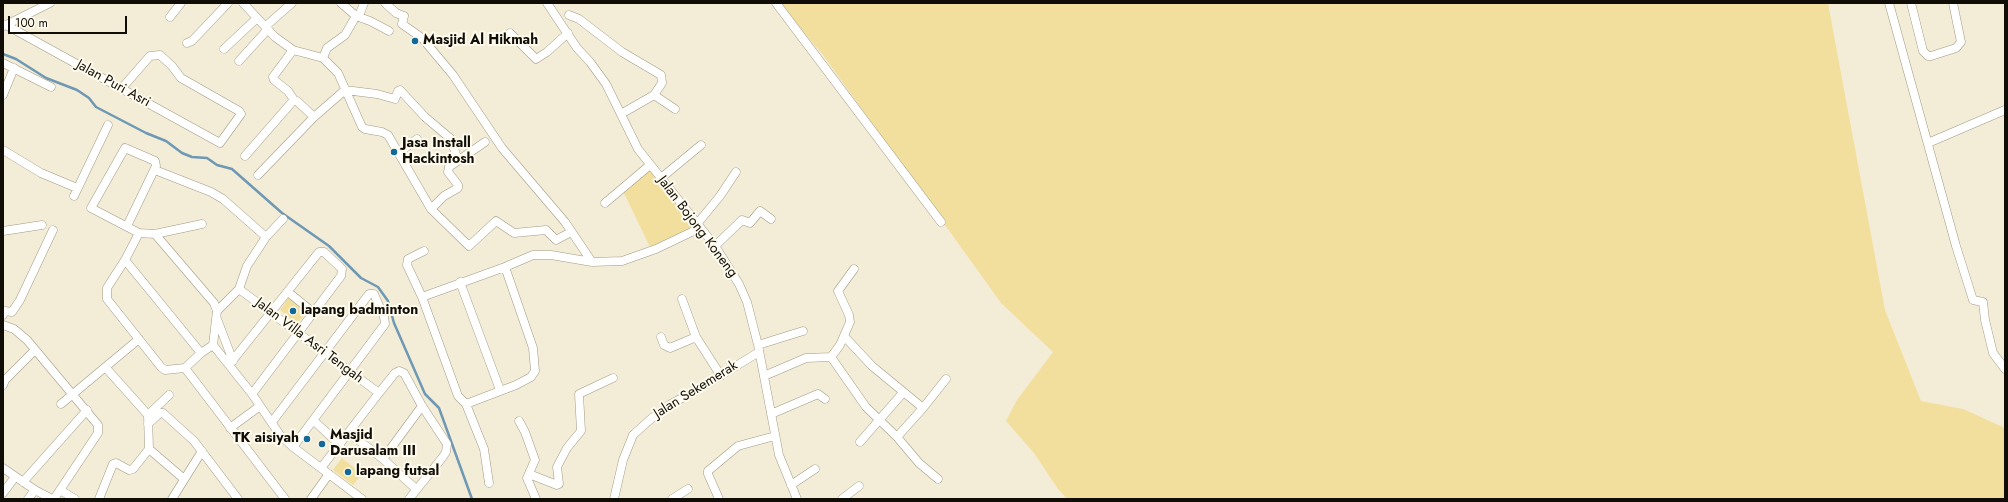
<!DOCTYPE html>
<style>
body{margin:0}
#map{position:relative;width:2008px;height:502px;overflow:hidden;background:#f3edd7;font-family:Jost,sans-serif}
canvas{display:block}
.frame{position:absolute;inset:0;border:4px solid #100d06;pointer-events:none}
.scale{position:absolute;left:8px;top:16px;width:119px;height:18px;box-sizing:border-box;border:2px solid #100d06;border-top:0;padding-left:5px;font-size:12px;line-height:14px;white-space:nowrap;color:#100d06;-webkit-text-stroke:3px #fefaed;paint-order:stroke}
</style>
<div id="map">
<canvas width="2008" height="502"></canvas>
<div class="frame"></div>
<div class="scale">100 m</div>
</div>
<script>
const ctx = document.querySelector('canvas').getContext('2d');
ctx.lineJoin = 'round';
function fillPath(path, color) { ctx.fillStyle = color; ctx.fill(path, 'evenodd'); }
const poly = rows => new Path2D(rows.map(r => 'M' + r).join(''));
function strokePath(path, color, width, dash) { ctx.strokeStyle = color; ctx.lineWidth = width; ctx.lineCap = dash ? 'butt' : 'round'; ctx.setLineDash(dash || []); ctx.stroke(path); }
function label(font, color, halo, rows, align = 'center') {
  ctx.font = font + ' Jost,sans-serif'; ctx.lineWidth = 4; ctx.setLineDash([]); ctx.textBaseline = 'middle'; ctx.strokeStyle = halo; ctx.fillStyle = color; for (const [text, x, y, turn = 0] of rows) {
    ctx.save(); ctx.translate(x, y); ctx.rotate((+turn || 0) * Math.PI / 180); ctx.textAlign = isNaN(turn) ? turn : align; if (halo) ctx.strokeText(text, 0, 0); ctx.fillText(text, 0, 0); ctx.restore();
  }
}
const green = poly([
 [779,3,1828,3,1885,310,1921,401,1963,409,2005,428,2005,499,1067,499,1058,489,1034,453,1006,421,1017,400,1053,352,1001,303,823,55],
 [649,167,702,231,650,247,623,191],
 [289,297,307,311,297,324,280,310],
 [342,458,362,474,353,485,333,470]
]);
const stream = poly([
 [3,54,16,59,46,78,77,90,89,98,96,107,146,133,166,141,182,153,192,157,207,158,217,165,232,169,282,213,329,246,361,278,378,287,388,301,394,323,425,394,439,408,472,499]
]);
const minor = poly([
 [243,3,275,37,293,50,323,58,338,73,362,127,365,129,382,132,388,135,431,209,469,246,496,221,514,233,546,230,556,240,571,232],
 [341,3,356,16,370,21,389,31],
 [385,3,396,13,404,16,402,24,422,38,453,75,502,148,565,222,592,262],
 [547,3,577,48,590,62,606,84,638,149,715,246,739,284,747,302,758,345,779,455,797,499],
 [776,3,941,222],
 [1889,3,1956,246,1973,300,1983,302,1985,320,1993,353,2005,369],
 [1911,3,1923,51,1928,56,1931,56,1956,48,1961,42,1953,3],
 [569,15,579,19,622,52,661,75,662,83,654,95],
 [359,16,364,3],
 [170,17,181,3],
 [6,25,220,143,241,114,239,111,181,78,172,66,160,55,150,56,122,88],
 [4,26,50,3],
 [266,26,292,3],
 [510,33,536,59,547,52,568,33],
 [187,43,192,41,228,3],
 [224,49,257,18],
 [293,50,273,77,274,80,288,91,294,100],
 [323,58,327,48,345,35,356,16],
 [239,61,268,29],
 [3,63,51,87],
 [3,95,14,68],
 [621,114,654,95,675,109],
 [1928,143,2005,110],
 [3,150,41,173,77,188],
 [400,152,417,139],
 [245,156,293,101,297,101,314,117],
 [155,170,211,192,223,199,266,237],
 [258,175,314,117,345,90,377,94,395,99,398,91,400,90,425,117,451,139,458,161],
 [661,178,701,145],
 [74,196,108,125],
 [605,203,650,165],
 [431,209,444,196,458,188,458,185,448,172,449,167,485,142],
 [283,219,266,237,247,266,239,289,217,311,213,345,252,394,280,435,293,447,362,499],
 [697,224,720,196,736,172],
 [127,226,156,166,155,161,125,148,91,208,139,233,155,234,202,224],
 [3,231,42,225],
 [139,233,125,260,107,288,107,299,161,367,165,370,185,368,201,353,213,345],
 [155,234,214,303,217,311],
 [715,246,742,220,750,223,760,211,771,219],
 [424,251,408,259,407,265,422,297,458,396,466,404,484,449,489,483],
 [125,260,201,353],
 [854,269,838,291,849,315,850,322,840,345,831,357,866,407,897,437],
 [460,282,500,390],
 [239,289,379,393],
 [288,292,314,313],
 [422,297,505,267,533,255,551,255,592,262,622,261,656,249,700,228],
 [682,299,696,337,721,376],
 [3,315,5,311,12,312,20,300,53,230],
 [217,319,233,361],
 [3,325,14,329,27,340,98,425,98,433,60,490],
 [844,336,872,366,923,408,946,379],
 [661,337,664,345,670,348,696,337],
 [758,345,803,331],
 [229,365,319,252,324,252,342,269,341,276,252,394],
 [185,368,285,499],
 [764,376,806,358,831,357],
 [3,385,5,380,35,350],
 [61,404,139,339],
 [466,404,516,385,531,377,535,371,533,348,505,267],
 [923,408,897,437,919,463,938,479],
 [771,414,818,394,825,399],
 [148,415,169,395],
 [313,420,340,445],
 [519,421,525,432,535,460,527,478,536,499],
 [272,422,369,294,374,294,384,317,385,324,293,447],
 [148,424,160,413,163,413,194,441,238,499],
 [230,428,260,406],
 [349,433,383,459,416,489],
 [860,442,901,395],
 [149,449,184,479],
 [383,459,422,406],
 [3,468,35,490,52,499],
 [321,468,379,393,395,373,399,371,404,373,422,406,447,444,446,452,442,458,409,499],
 [529,474,557,485,559,484,557,467,567,448,581,431,579,394,613,378],
 [23,482,87,410],
 [791,485,815,469],
 [3,493,15,477],
 [28,499,35,490],
 [54,499,60,490,75,499],
 [99,499,113,464,116,463,129,470,133,469,149,449,148,415,106,368],
 [172,499,202,451],
 [311,499,329,474],
 [614,499,623,460,633,435,652,418,671,404,695,391,759,352],
 [672,499,688,489],
 [719,499,708,474,708,471,738,446,775,436],
 [842,499,859,486]
]);
const markers = [
 [415,41,4,"#126898"],
 [394,152,4,"#126898"],
 [293,311,4,"#126898"],
 [307,439,4,"#126898"],
 [322,444,4,"#126898"],
 [348,472,4,"#126898"]
];
const poiNames = [
 ["Masjid Al Hikmah",423,41],
 ["Jasa Install",402,144],
 ["Hackintosh",402,160],
 ["lapang badminton",301,311],
 ["Masjid",330,436],
 ["Darusalam III",330,452],
 ["TK aisiyah",299,439,"right"],
 ["lapang futsal",356,472]
];
const streetNames = [
 ["Jalan Puri Asri",113,84,29],
 ["Jalan Bojong Koneng",697,227,53],
 ["Jalan Villa Asri Tengah",309,341,37],
 ["Jalan Sekemerak",696,390,-32]
];
fillPath(green, '#f3df9d');
strokePath(stream, '#6e98b4', 2.5);
strokePath(minor, '#a09a86', 9);
strokePath(minor, '#fff', 8);
for (const [x, y, r, color] of markers) { const dot = new Path2D(); dot.arc(x, y, r, 0, 2 * Math.PI); ctx.fillStyle = color; ctx.fill(dot); strokePath(dot, '#fefaed', 1.5); }
label('bold 14px', '#100d06', '#fefaed', poiNames, 'left');
label('14px', '#100d06', '#fefaed', streetNames);
</script>
